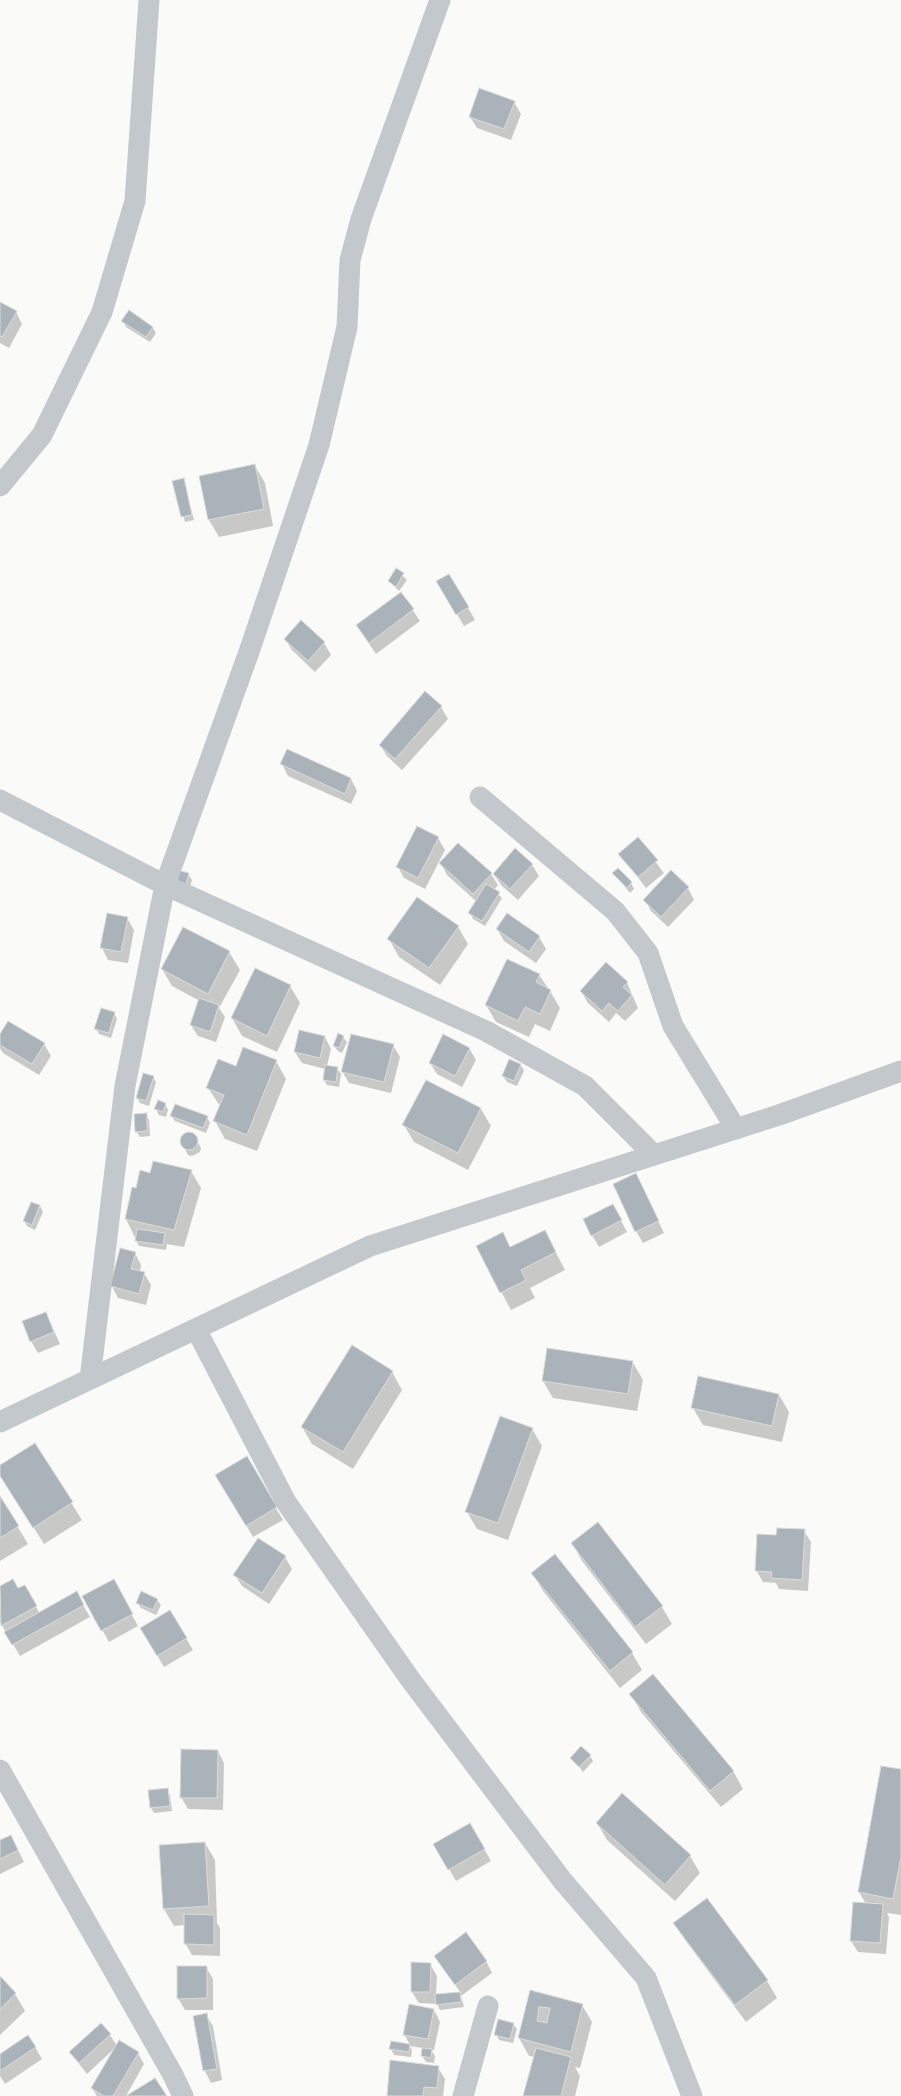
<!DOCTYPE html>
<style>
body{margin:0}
canvas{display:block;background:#fafaf8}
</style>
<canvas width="901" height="2096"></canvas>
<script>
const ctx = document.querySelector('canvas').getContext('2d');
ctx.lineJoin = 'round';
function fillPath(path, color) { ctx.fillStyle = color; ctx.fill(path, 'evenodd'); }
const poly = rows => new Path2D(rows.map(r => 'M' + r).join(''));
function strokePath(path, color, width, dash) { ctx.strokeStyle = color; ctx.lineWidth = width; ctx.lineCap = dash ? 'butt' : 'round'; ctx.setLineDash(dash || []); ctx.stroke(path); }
const shadow = poly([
 [514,102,521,114,511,140,477,128,470,117],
 [0,303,16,312,22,324,9,348,0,343],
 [123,321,153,328,156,333,150,342,126,327],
 [255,466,265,483,273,526,219,537,209,520],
 [183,480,194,520,185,522,174,482],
 [397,570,407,580,399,591,389,581],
 [449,575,475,620,464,626,438,582],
 [401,593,420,621,376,654,357,626],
 [301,621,324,643,331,655,315,672,292,650,285,639],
 [441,707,448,719,402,770,387,756,380,745],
 [288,751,351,779,357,791,351,804,288,776,282,764],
 [438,838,445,850,425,889,404,878,398,867],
 [638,839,664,873,646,888,620,854],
 [441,863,491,874,498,885,494,890,502,898,485,926,473,919,470,913,477,902,447,875],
 [532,865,539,876,518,900,501,885,494,874],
 [188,874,192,880,188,893,178,891],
 [614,874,631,883,634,889,630,893],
 [688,888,694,900,668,927,651,911,645,900],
 [508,914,539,937,546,949,536,963,504,941,497,929],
 [127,918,134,930,128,963,108,960,102,948],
 [458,927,468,944,440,985,399,957,389,939],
 [183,928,229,952,240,970,219,1008,225,1017,216,1042,198,1036,191,1025,200,1001,172,986,162,969],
 [507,960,539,975,550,991,560,1008,550,1031,535,1024,529,1037,496,1022,486,1005],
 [627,983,638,1008,625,1021,616,1013,609,1022,588,1003,581,991],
 [290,986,300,1003,277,1052,242,1036,232,1018],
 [114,1013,117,1019,111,1038,99,1034,96,1029],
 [8,1023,44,1044,51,1056,39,1075,3,1053,0,1048,0,1036],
 [325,1037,331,1049,327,1066,337,1068,341,1074,339,1087,327,1085,324,1080,325,1069,302,1063,295,1052],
 [343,1037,347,1042,342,1053,338,1051,334,1046],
 [393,1045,400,1057,391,1093,349,1083,342,1071],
 [469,1048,476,1060,462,1087,437,1074,430,1063],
 [510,1060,521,1065,524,1071,517,1086,507,1082,503,1076],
 [276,1061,286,1079,257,1151,225,1139,215,1121,221,1107,208,1088,236,1068],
 [153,1077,156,1082,149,1106,140,1103,137,1098],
 [165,1104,168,1110,166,1117,159,1115,156,1109],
 [481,1109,491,1126,468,1170,414,1142,404,1125],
 [146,1115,149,1120,150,1136,140,1137,136,1131],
 [171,1116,207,1117,210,1123,206,1133,175,1121],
 [190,1133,193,1134,201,1148,200,1152,192,1156,188,1155,181,1141,182,1137],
 [191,1171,201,1188,184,1247,167,1244,166,1250,139,1246,126,1219,133,1188,137,1190,151,1174],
 [636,1174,664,1233,643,1243,636,1231],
 [32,1203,40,1206,43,1212,35,1230,27,1226,24,1221],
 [619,1217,627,1232,599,1247,592,1235],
 [477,1247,554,1249,565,1270,530,1288,535,1298,511,1310],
 [135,1253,141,1265,140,1272,144,1273,151,1285,146,1305,118,1298,112,1286],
 [46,1313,60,1344,38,1353,31,1341],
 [352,1347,392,1372,402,1390,353,1469,312,1444,302,1427],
 [633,1363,643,1380,637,1411,553,1398,543,1381],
 [779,1395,789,1412,782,1442,703,1425,693,1408],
 [532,1429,542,1446,508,1540,477,1529,467,1512],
 [35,1445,82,1520,44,1544,0,1474,0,1467],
 [246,1457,283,1520,253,1537,217,1475],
 [0,1498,28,1544,0,1561],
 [598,1523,662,1607,672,1624,646,1644,582,1561,572,1543],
 [804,1531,811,1542,808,1591,779,1589,776,1583,763,1582,756,1570,778,1536],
 [258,1539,285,1557,292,1569,269,1604,242,1586,235,1575],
 [555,1556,632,1653,642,1670,620,1688,543,1591,533,1574],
 [12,1581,18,1590,24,1587,40,1614,76,1593,90,1617,20,1656,0,1622,0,1601,2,1599,0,1588],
 [113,1581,138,1626,109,1642,84,1597],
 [157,1600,161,1605,156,1615,141,1608,137,1603],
 [170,1611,193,1650,164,1667,142,1629],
 [631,1694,733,1771,743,1789,721,1807,641,1712],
 [218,1751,224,1763,223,1810,188,1809,181,1797],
 [590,1756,593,1761,583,1772,572,1758],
 [901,1771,901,1915,887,1913,889,1917,886,1954,858,1952,851,1941,866,1904,859,1892],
 [167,1789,170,1795,172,1811,154,1813,151,1808],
 [597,1823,690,1856,700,1873,675,1901,607,1840],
 [470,1824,491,1861,456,1881,435,1845],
 [0,1841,17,1848,24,1862,0,1874],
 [205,1843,215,1860,217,1923,220,1928,220,1956,192,1955,185,1943,185,1925,174,1926,164,1909],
 [707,1900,767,1981,777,1998,746,2022,685,1940,675,1923],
 [435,1957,486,1961,492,1973,461,1996,464,2007,440,2010,437,2004,419,2003,412,1992,430,1964,437,1976,436,1996,461,1993],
 [206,1967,213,1979,213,2010,185,2010,178,1998],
 [0,1978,15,1994,25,2011,0,2035],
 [531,1992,582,2005,592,2022,580,2068,575,2067,580,2076,575,2096,525,2096,535,2057,529,2056,519,2038],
 [434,2010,440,2022,434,2050,431,2050,435,2056,434,2063,426,2062,422,2056,423,2048,410,2046,412,2050,411,2057,394,2055,391,2049,392,2042,410,2045,404,2034],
 [206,2015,213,2026,222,2080,211,2083,205,2071,195,2017],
 [513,2024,517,2029,513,2043,499,2040,496,2034],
 [110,2035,117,2046,138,2053,144,2064,126,2096,97,2096,92,2088,116,2047,87,2074,70,2052],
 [35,2047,42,2059,5,2084,0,2076,0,2055],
 [438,2068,445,2079,443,2096,388,2096]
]);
const building = poly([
 [479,88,515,101,504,129,469,117,479,88],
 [0,302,17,311,2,337,0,336,0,302],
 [129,310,153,327,146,337,121,321,129,310],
 [255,464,264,509,208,520,199,476,255,464],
 [184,478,192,515,181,517,172,481,184,478],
 [396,568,404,573,396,587,388,581,396,568],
 [449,574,469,607,456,615,436,581,449,574],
 [401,592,414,609,369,643,356,625,401,592],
 [301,620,325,642,308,661,284,639,301,620],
 [425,691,442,706,395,759,379,745,425,691],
 [287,749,351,778,345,794,280,764,287,749],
 [417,826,439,837,418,878,396,867,417,826],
 [638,837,658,860,638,877,618,854,638,837],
 [458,843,492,873,473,894,439,863,458,843],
 [515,848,533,864,510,889,493,874,515,848],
 [618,868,632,882,627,888,612,873,618,868],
 [177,870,189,873,185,888,173,885,177,870],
 [671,870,689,887,661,917,643,900,671,870],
 [486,884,500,892,482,921,468,913,486,884],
 [417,897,459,926,429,968,387,939,417,897],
 [107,913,128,917,121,952,100,948,107,913],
 [507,913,540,936,529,952,496,929,507,913],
 [183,927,230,951,208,994,161,969,183,927],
 [507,959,540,974,536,982,551,990,540,1014,525,1007,518,1021,485,1005,507,959],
 [606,962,628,982,623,987,632,995,618,1011,609,1003,602,1011,580,991,606,962],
 [255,968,291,985,267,1036,231,1018,255,968],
 [199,998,219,1005,210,1032,190,1025,199,998],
 [101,1008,115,1012,109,1033,94,1029,101,1008],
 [8,1021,45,1043,32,1064,0,1045,0,1034,8,1021],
 [299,1030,325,1036,320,1058,294,1052,299,1030],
 [338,1033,344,1036,339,1048,333,1046,338,1033],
 [351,1034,394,1044,384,1082,341,1072,351,1034],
 [443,1034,470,1048,455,1076,429,1063,443,1034],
 [243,1047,277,1060,247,1135,213,1121,224,1095,206,1088,218,1059,236,1066,243,1047],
 [509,1059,521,1064,514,1081,502,1076,509,1059],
 [325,1065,338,1067,336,1082,323,1080,325,1065],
 [143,1073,154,1076,146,1101,136,1098,143,1073],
 [426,1080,481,1108,458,1153,402,1125,426,1080],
 [158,1100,166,1103,163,1112,154,1109,158,1100],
 [175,1104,208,1116,203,1128,170,1116,175,1104],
 [147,1113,147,1131,135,1132,134,1114,147,1113],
 '180 1141a9 9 0 1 1 18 0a9 9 0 1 1-18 0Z',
 [153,1161,192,1170,174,1230,125,1219,132,1187,136,1188,140,1170,150,1173,153,1161],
 [636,1173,659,1221,635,1232,613,1184,636,1173],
 [31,1202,40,1205,32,1225,23,1221,31,1202],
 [613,1204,622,1220,591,1236,583,1219,613,1204],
 [137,1229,165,1233,163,1245,135,1241,137,1229],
 [545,1230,556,1252,521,1270,526,1280,500,1293,476,1246,503,1232,510,1247,545,1230],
 [120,1248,136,1252,131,1269,145,1272,139,1294,110,1286,120,1248],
 [46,1312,54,1332,30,1342,22,1321,46,1312],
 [352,1345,393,1371,343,1452,301,1427,352,1345],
 [547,1348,633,1361,628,1394,542,1381,547,1348],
 [698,1376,779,1394,772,1426,691,1408,698,1376],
 [500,1416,533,1428,498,1523,465,1512,500,1416],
 [35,1443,73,1502,33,1528,0,1476,0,1465,35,1443],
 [247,1456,277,1507,246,1526,215,1475,247,1456],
 [0,1496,19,1526,0,1538,0,1496],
 [598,1522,663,1606,635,1627,571,1543,598,1522],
 [777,1528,805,1529,802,1580,771,1578,772,1572,755,1571,757,1534,776,1535,777,1528],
 [258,1538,286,1556,262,1593,233,1575,258,1538],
 [555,1554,633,1652,610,1671,531,1573,555,1554],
 [13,1579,18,1588,25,1585,37,1606,1,1626,0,1586,13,1579],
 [114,1579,133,1614,101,1631,82,1596,114,1579],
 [77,1591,84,1605,12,1645,4,1632,77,1591],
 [141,1591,158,1599,153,1610,136,1603,141,1591],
 [170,1610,187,1638,157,1656,140,1628,170,1610],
 [653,1674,734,1771,710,1791,629,1694,653,1674],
 [581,1746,591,1755,579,1767,570,1758,581,1746],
 [181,1749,218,1750,217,1798,180,1798,181,1749],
 [881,1766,901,1769,901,1857,893,1899,858,1892,881,1766],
 [168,1788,170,1806,150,1808,148,1790,168,1788],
 [622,1793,691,1855,665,1885,596,1823,622,1793],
 [470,1823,485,1849,448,1870,433,1844,470,1823],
 [11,1835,18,1850,0,1859,0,1840,11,1835],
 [205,1842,209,1906,163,1909,159,1845,205,1842],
 [707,1898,768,1980,735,2005,673,1923,707,1898],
 [853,1902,883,1904,880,1943,850,1941,853,1902],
 [184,1914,214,1915,214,1945,184,1944,184,1914],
 [466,1932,487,1961,455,1985,434,1956,466,1932],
 [411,1962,431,1963,430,1992,411,1992,411,1962],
 [177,1966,207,1966,207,1998,177,1999,177,1966],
 [0,1976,16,1993,0,2009,0,1976],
 [530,1990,583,2004,571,2052,518,2038,530,1990],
 [539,2007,550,2008,547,2023,537,2021,539,2007],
 [460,1992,461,2002,436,2005,435,1994,460,1992],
 [409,2004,434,2009,428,2039,403,2035,409,2004],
 [207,2013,217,2069,203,2071,193,2016,207,2013],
 [498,2019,514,2023,510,2039,494,2035,498,2019],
 [101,2023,111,2034,79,2063,69,2052,101,2023],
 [28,2035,36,2047,0,2071,0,2054,28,2035],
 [119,2040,139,2052,113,2096,104,2096,91,2088,119,2040],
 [391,2041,410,2044,409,2052,389,2049,391,2041],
 [422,2048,432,2049,431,2058,421,2056,422,2048],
 [536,2048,571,2057,561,2096,523,2096,536,2048],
 [390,2060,439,2066,437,2088,424,2087,423,2096,387,2096,390,2060],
 [155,2078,167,2096,126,2096,155,2078]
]);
const street = poly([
 [0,486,42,435,102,312,135,201,149,0],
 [480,797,615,911,648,953,673,1026,736,1129],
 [0,800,165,885,486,1031,585,1086,654,1155],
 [196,1329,286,1502,410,1679,562,1880,646,1978,692,2096],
 [90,1379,125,1086,165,885,250,649,319,445,347,327,350,260,361,219,440,0],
 [0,1422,370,1246,779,1115,901,1071],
 [0,1770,173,2075,183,2096],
 [463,2096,488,2006]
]);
fillPath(shadow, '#0003');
fillPath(building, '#aab3b9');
strokePath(building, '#dcdcda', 1);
strokePath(street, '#c3c8cc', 21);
</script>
